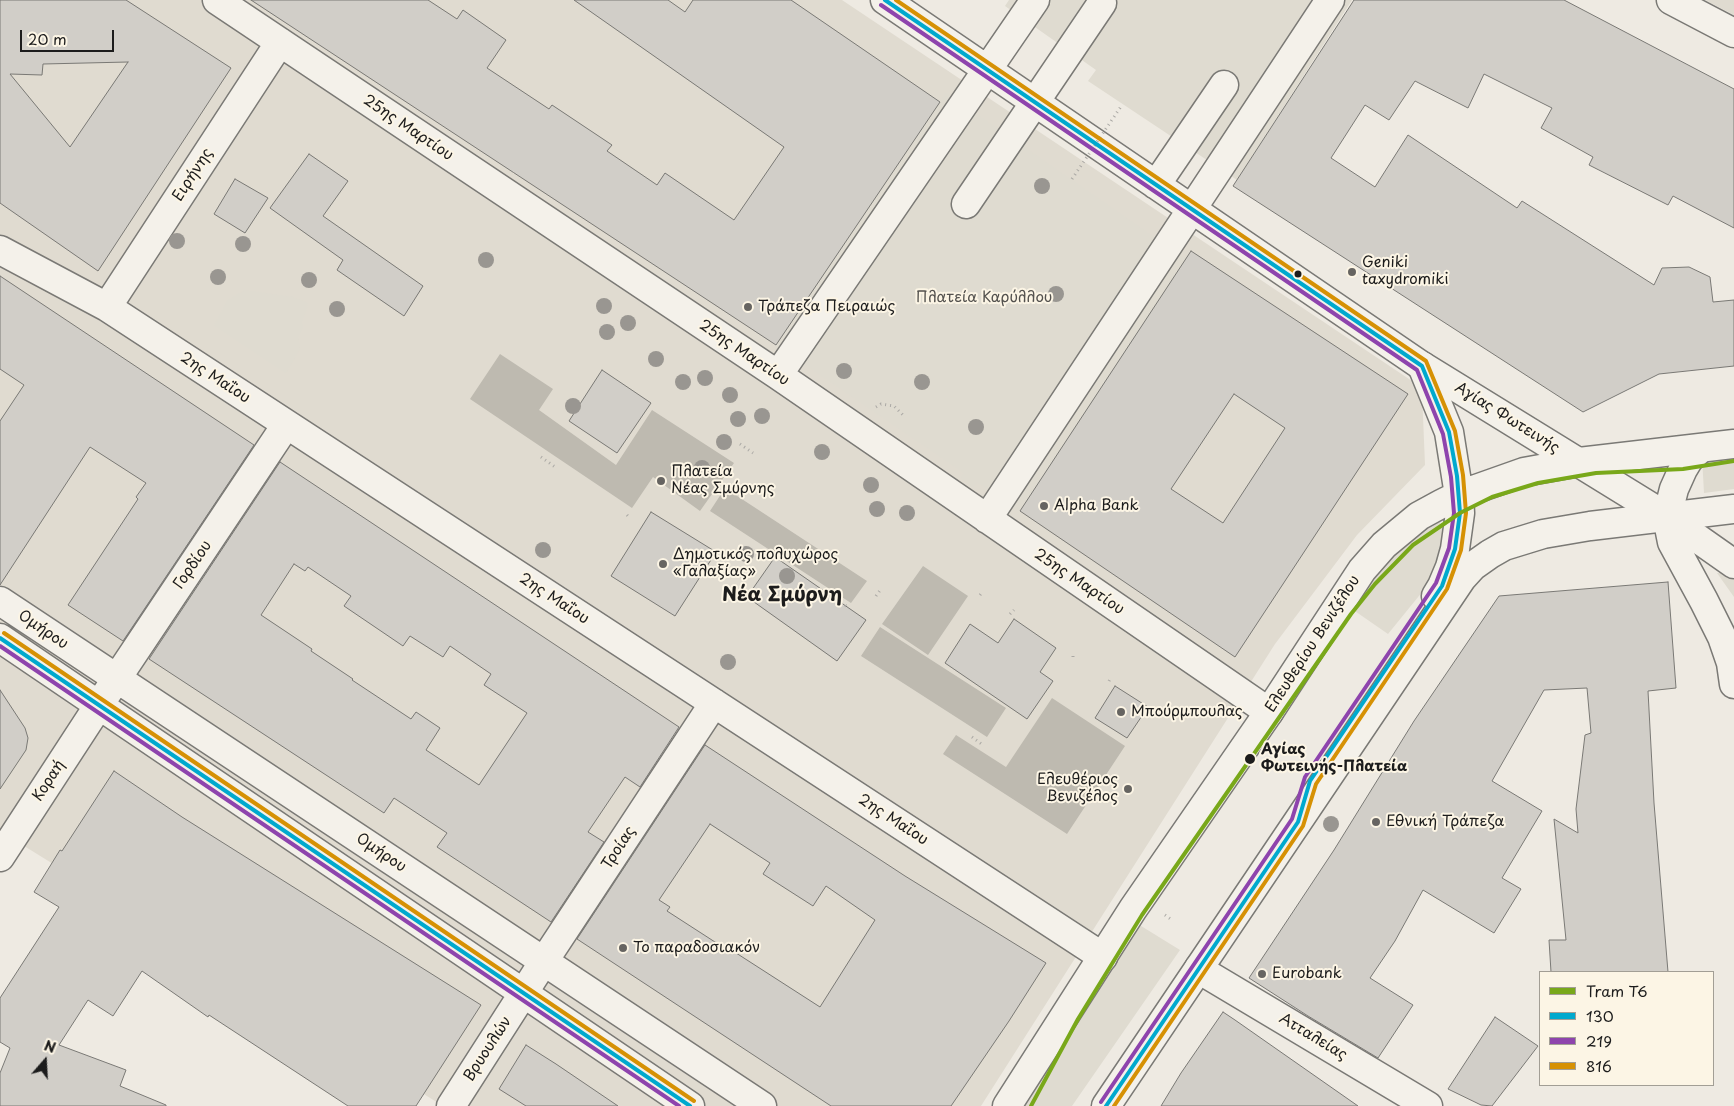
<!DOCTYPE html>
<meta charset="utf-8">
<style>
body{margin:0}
#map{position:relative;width:1734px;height:1106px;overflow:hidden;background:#eeeae2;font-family:"Playpen Sans",sans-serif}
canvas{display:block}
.legend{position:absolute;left:1539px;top:971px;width:175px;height:115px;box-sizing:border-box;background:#fcf5e5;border:1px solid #a29e95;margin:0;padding:6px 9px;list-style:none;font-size:15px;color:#1c1c1c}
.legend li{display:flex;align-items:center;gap:10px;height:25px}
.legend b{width:25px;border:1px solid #a29e95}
.north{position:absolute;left:20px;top:1036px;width:50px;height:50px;-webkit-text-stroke:4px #fcf5e5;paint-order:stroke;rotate:19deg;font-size:14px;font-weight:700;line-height:20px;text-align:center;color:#1c1c1c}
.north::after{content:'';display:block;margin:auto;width:18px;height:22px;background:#1c1c1c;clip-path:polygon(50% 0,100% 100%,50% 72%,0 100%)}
.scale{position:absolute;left:20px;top:30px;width:94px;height:22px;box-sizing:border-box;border:2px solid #1c1c1c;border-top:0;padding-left:6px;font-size:15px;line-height:18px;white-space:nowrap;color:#1c1c1c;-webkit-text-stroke:4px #fcf5e5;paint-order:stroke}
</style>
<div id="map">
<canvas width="1734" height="1106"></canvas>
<ul class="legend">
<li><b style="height:6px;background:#79a81a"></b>Tram Τ6</li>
<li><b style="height:6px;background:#00a9ce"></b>130</li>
<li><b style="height:6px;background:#8e44ad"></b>219</li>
<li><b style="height:6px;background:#d69104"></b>816</li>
</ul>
<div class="north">N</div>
<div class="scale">20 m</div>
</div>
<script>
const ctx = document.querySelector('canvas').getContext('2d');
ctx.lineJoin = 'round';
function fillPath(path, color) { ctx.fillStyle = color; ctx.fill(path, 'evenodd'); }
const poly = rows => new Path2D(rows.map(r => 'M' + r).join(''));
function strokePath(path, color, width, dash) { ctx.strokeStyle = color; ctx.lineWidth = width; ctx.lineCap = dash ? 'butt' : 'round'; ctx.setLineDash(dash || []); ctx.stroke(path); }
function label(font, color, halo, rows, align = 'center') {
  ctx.font = font + ' "Playpen Sans",sans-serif'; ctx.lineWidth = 4; ctx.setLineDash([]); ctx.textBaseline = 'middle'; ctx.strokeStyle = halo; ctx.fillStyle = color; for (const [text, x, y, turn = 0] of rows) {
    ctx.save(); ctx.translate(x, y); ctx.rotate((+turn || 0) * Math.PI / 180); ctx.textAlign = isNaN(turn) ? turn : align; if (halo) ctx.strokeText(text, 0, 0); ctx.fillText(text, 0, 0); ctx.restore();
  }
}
const built = poly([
 [0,0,842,0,1415,383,1422,392,1425,465,1357,535,1275,644,981,1106,443,1106,0,831]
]);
const green = poly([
 [1009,0,1352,0,1237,180,1088,81,1096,70,1005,6],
 [1705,0,1734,0,1734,15],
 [946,93,1186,259,1020,511,977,482,973,487,961,478,964,473,776,345],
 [245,290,293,297,305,301,308,305,302,322,304,326,298,338,300,349,286,373,214,325,228,300],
 [1734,451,1734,489,1704,493,1702,457],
 [1433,519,1439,521,1445,532,1436,575,1388,634,1349,607,1371,577,1401,545],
 [1717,573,1723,573,1734,580,1734,597],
 [1133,921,1180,950,1072,1106,1019,1106]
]);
const water = poly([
 [500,354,553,389,539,410,616,465,652,410,734,463,700,511,653,477,632,508,470,399],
 [725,488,867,581,851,603,710,511],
 [923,566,968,596,928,655,882,624],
 [880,627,1006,708,987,737,861,656],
 [1052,698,1125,746,1067,834,943,754,956,735,1006,767]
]);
const building = poly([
 [0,0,126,0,231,68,98,271,0,203,0,0],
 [128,62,70,147,10,74,42,75,43,64,128,62],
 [251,0,428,0,457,19,463,10,506,40,487,68,549,109,552,105,612,145,607,151,657,185,665,173,734,220,784,147,574,0,668,0,685,12,693,0,791,0,940,102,776,345,251,0],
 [1354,0,1564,0,1734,89,1734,228,1673,196,1668,205,1589,165,1593,157,1541,128,1552,108,1484,74,1468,108,1415,81,1389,120,1365,105,1331,158,1375,187,1408,135,1517,208,1522,201,1654,285,1662,268,1689,267,1710,277,1713,302,1734,300,1734,366,1659,374,1583,412,1233,186,1354,0],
 [309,154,348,181,323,216,423,286,404,316,337,270,343,260,270,208,309,154],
 [235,179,268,198,245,233,214,214,235,179],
 [1191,251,1408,394,1235,657,1020,511,1191,251],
 [1234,394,1285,428,1223,523,1171,489,1234,394],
 [0,276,254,445,123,641,68,605,138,499,136,497,146,483,90,447,0,585,0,421,24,385,0,369,0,276],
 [602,370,651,403,617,453,569,421,602,370],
 [280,462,679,727,640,787,625,777,588,832,604,842,551,922,437,847,447,833,394,798,384,813,149,659,280,462],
 [294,564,305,571,308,567,351,596,344,606,403,646,410,636,443,657,450,646,491,674,484,685,527,713,479,785,426,750,440,728,416,712,411,719,352,680,353,679,311,651,312,649,261,615,294,564],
 [651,512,716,552,675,616,611,576,651,512],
 [775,557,866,620,837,661,747,597,775,557],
 [1668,582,1676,688,1648,691,1654,803,1668,972,1551,972,1549,940,1566,940,1554,819,1578,833,1576,809,1585,735,1591,733,1587,688,1544,690,1492,781,1542,811,1502,878,1521,889,1494,933,1423,890,1395,941,1370,978,1413,1005,1378,1058,1308,1016,1249,978,1334,850,1414,721,1499,596,1668,582],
 [1014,619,1056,648,1040,672,1053,681,1027,719,945,663,970,624,998,643,1014,619],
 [1115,686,1148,707,1127,738,1095,718,1115,686],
 [0,690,25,728,28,738,26,750,0,789,0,690],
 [705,745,905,876,1046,963,1009,1021,951,1106,831,1106,577,939,705,745],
 [710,824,770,863,763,874,813,906,826,886,875,920,820,1007,733,951,732,953,667,911,670,907,659,900,710,824],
 [114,771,182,817,481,1005,416,1106,348,1106,209,1015,208,1017,142,971,113,1016,88,1000,59,1045,126,1070,120,1086,166,1105,166,1106,0,1106,0,1073,10,1048,0,1042,0,998,59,907,34,892,60,850,62,851,114,771],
 [1223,1012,1235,1020,1358,1106,1161,1106,1181,1073,1223,1012],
 [1495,1017,1538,1046,1492,1106,1481,1105,1448,1089,1495,1017],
 [526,1045,556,1064,618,1106,526,1106,499,1089,526,1045]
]);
const path = poly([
 [876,407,881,404,894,406,903,415],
 [740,444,753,453],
 [541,457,555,467],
 [627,515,628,516],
 [980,595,983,591],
 [876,596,881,589],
 [837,600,849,608],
 [1010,614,1014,610],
 [1073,657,1073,656],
 [1109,681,1110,679],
 [972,737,983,745],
 [1165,915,1172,920]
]);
const minor = poly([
 [217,0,778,375,1269,712],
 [885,0,1422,366,1667,517,1734,564],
 [1671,0,1734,33],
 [1156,185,1224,85],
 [966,204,1102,3],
 [0,250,107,307,1103,957],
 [107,307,280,42],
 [778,375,1035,0],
 [1700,449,1689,459,1683,469,1674,489,1667,517,1672,542,1704,601,1722,637,1731,663,1734,684],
 [987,519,1330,0],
 [0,601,762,1106],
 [0,638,690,1106],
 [0,857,99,705,286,425],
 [1199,968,1210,976,1428,1106],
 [451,1106,544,961,714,703]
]);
const major = poly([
 [1422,366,1449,432,1459,495,1460,513,1455,549,1450,567,1442,586,1436,596],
 [1007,1106,1133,909,1269,712,1362,570,1384,545,1419,516,1441,504,1459,495,1524,472,1579,462,1734,444],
 [1106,1106,1427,630,1462,578,1473,566,1490,554,1504,546,1543,534,1590,526,1734,509]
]);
const pathBridge = poly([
 [1072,179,1122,105]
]);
const bus1 = poly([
 [885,0,1422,366,1449,432,1457,476,1460,513,1455,549,1442,586,1310,781,1298,822,1106,1106],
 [0,638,690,1106]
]);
const bus2 = poly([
 [881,5,1417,370,1443,434,1451,477,1454,513,1449,548,1436,583,1305,777,1292,819,1101,1102],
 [0,646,679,1106]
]);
const bus3 = poly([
 [896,0,1426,361,1455,431,1463,475,1466,513,1461,550,1447,589,1316,784,1303,826,1114,1106],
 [4,633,694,1101]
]);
const tram1 = poly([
 [1031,1106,1078,1019,1142,915,1351,614,1375,584,1413,545,1460,513,1492,497,1538,483,1596,473,1683,469,1734,461]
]);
const trees = [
 [1042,186],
 [177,241],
 [243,244],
 [486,260],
 [218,277],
 [309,280],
 [1056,294],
 [604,306],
 [337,309],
 [628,323],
 [607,332],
 [656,359],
 [844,371],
 [705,378],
 [683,382],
 [922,382],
 [730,395],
 [573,406],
 [762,416],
 [738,419],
 [976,427],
 [724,442],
 [822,452],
 [702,468],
 [871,485],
 [877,509],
 [907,513],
 [543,550],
 [746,554],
 [787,576],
 [728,662],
 [1331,824]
];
const markers = [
 [1352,272,5,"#666461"],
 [1298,274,4.5,"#1c1c1c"],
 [748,307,5,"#666461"],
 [661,481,5,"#666461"],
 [1044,506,5,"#666461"],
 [663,564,5,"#666461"],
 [1121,712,5,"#666461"],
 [1250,759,6,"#1c1c1c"],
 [1128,789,5,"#666461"],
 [1376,822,5,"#666461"],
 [623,948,5,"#666461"],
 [1262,974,5,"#666461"]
];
const streetNames = [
 ["25ης Μαρτίου",408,128,34],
 ["Ειρήνης",193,175,-57],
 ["25ης Μαρτίου",744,353,34],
 ["2ης Μαΐου",215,378,33],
 ["Αγίας Φωτεινής",1507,418,32],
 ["Γορδίου",193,565,-56],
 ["25ης Μαρτίου",1079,582,34],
 ["2ης Μαΐου",554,599,33],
 ["Ομήρου",43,630,34],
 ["Ελευθερίου Βενιζέλου",1313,644,-57],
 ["Κοραή",49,781,-57],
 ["2ης Μαΐου",893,820,33],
 ["Τροίας",619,848,-57],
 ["Ομήρου",381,853,34],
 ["Ατταλείας",1313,1037,31],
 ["Βρυουλών",488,1049,-57]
];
const poiNames = [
 ["Geniki",1362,263],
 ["taxydromiki",1362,280],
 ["Τράπεζα Πειραιώς",758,307],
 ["Πλατεία",671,472],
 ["Νέας Σμύρνης",671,489],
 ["Alpha Bank",1054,506],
 ["Δημοτικός πολυχώρος",673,555],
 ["«Γαλαξίας»",673,572],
 ["Μπούρμπουλας",1131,712],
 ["Ελευθέριος",1118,780,"right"],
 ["Βενιζέλος",1118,797,"right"],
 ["Εθνική Τράπεζα",1386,822],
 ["Το παραδοσιακόν",633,948],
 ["Eurobank",1272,974]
];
const parkNames = [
 ["Πλατεία Καρύλλου",984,298]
];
const stopNames = [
 ["Αγίας",1261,750],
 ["Φωτεινής-Πλατεία",1261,767]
];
const districtNames = [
 ["Νέα Σμύρνη",782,595]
];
fillPath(built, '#e0dbd0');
fillPath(green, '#dfdbd0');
fillPath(water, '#bebab0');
fillPath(building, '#d1cec8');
strokePath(building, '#7a7975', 1);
strokePath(minor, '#7a7975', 31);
strokePath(major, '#7a7975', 31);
strokePath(path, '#aaa8a4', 3, [1, 4]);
strokePath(minor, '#f4f1ea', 28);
strokePath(major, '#f4f1ea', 28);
strokePath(pathBridge, '#aaa8a4', 3, [1, 4]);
strokePath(bus1, '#00a9ce', 4);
strokePath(bus2, '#8e44ad', 4);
strokePath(bus3, '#d69104', 4);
strokePath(tram1, '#79a81a', 4);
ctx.fillStyle = '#999691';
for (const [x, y] of trees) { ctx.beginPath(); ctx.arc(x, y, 8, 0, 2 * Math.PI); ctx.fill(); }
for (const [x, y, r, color] of markers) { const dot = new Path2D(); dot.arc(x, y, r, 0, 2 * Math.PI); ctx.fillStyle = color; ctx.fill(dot); strokePath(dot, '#fcf5e5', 2); }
label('15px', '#1c1c1c', '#fcf5e5', streetNames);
label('15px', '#1c1c1c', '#fcf5e5', poiNames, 'left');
label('15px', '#53514e', '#fcf5e5', parkNames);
label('bold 15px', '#1c1c1c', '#fcf5e5', stopNames, 'left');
label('bold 20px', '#1c1c1c', '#fcf5e5', districtNames);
</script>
